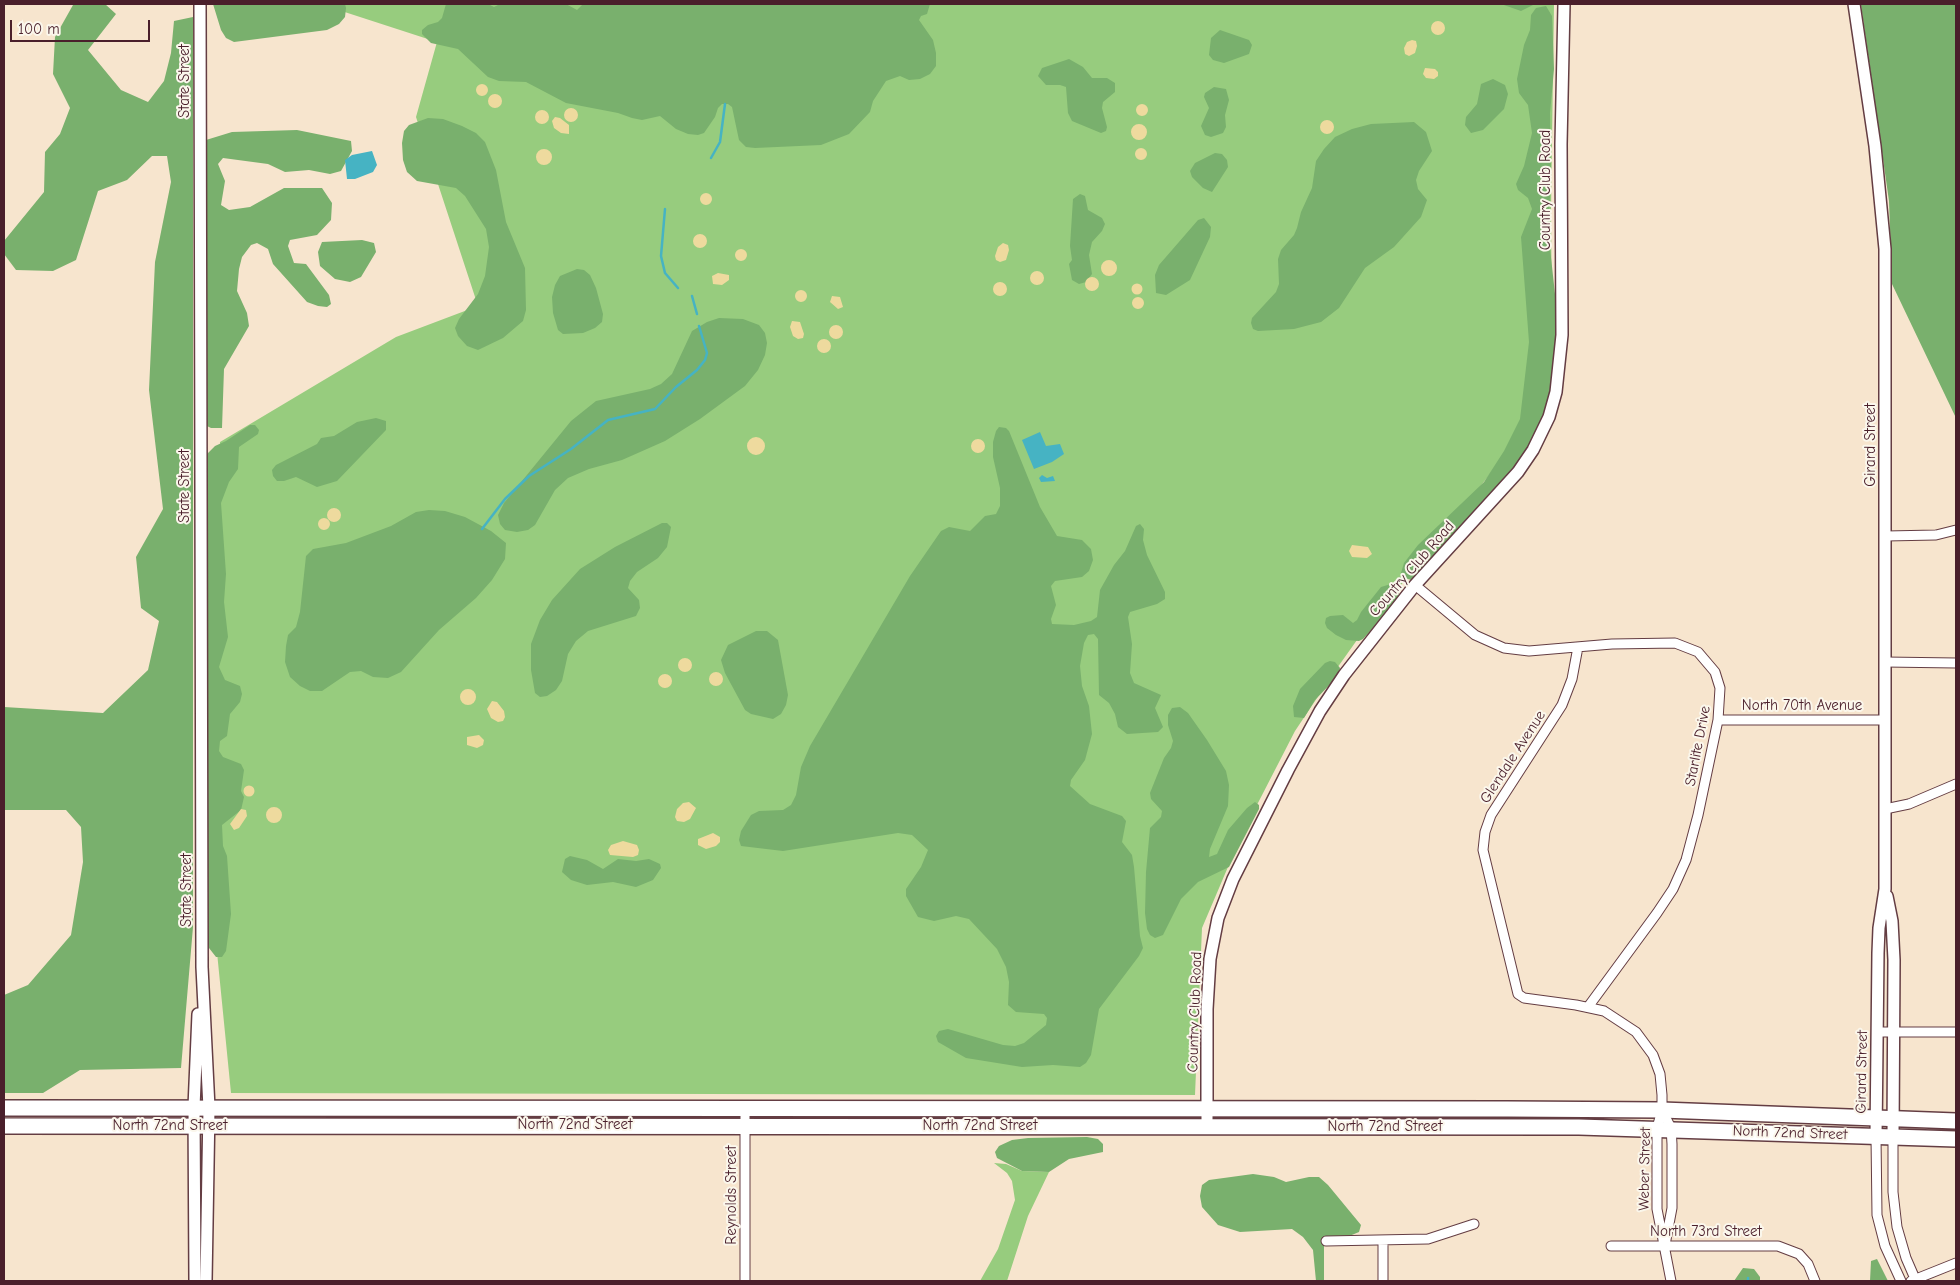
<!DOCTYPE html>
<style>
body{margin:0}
#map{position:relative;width:1960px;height:1285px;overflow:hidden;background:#f7e5ce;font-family:"Comic Neue",sans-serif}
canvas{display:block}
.frame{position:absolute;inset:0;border:5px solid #4a1f2b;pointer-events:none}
.scale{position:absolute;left:10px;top:20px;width:140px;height:22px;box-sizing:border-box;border:2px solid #4a1f2b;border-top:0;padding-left:6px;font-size:15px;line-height:18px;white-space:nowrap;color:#4a1f2b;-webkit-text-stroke:4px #fbf7ec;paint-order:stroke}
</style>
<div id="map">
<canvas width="1960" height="1285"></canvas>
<div class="frame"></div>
<div class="scale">100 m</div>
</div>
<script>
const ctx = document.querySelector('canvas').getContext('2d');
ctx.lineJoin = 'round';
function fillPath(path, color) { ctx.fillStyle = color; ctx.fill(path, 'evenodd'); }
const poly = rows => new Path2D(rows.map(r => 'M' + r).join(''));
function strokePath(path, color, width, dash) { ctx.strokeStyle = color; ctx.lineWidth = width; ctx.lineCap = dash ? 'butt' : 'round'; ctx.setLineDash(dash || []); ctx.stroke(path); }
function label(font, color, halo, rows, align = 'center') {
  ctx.font = font + ' "Comic Neue",sans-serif'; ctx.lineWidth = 4; ctx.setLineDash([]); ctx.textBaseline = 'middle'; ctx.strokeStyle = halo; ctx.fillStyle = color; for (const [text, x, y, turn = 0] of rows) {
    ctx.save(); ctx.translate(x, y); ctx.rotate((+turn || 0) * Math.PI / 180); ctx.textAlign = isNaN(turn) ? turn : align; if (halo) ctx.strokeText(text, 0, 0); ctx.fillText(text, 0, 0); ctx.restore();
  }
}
const green = poly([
 [320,4,1554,4,1551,212,1552,335,1539,413,1357,640,1335,671,1295,731,1242,834,1202,928,1195,1095,231,1093,212,902,220,442,396,337,478,306,416,117,437,42],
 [994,1163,1006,1164,1022,1171,1049,1172,1028,1216,1007,1281,980,1281,998,1249,1015,1200,1012,1181,1007,1173]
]);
const forest = poly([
 [105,4,116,14,88,50,121,90,148,102,164,81,171,53,174,21,193,17,193,927,181,1068,80,1070,43,1093,4,1093,4,995,28,985,71,935,83,862,81,827,66,810,4,810,4,707,103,713,148,670,159,621,141,608,136,557,163,509,149,390,155,262,171,182,167,156,152,156,127,180,98,191,76,260,53,271,16,270,4,254,4,241,44,192,45,152,60,134,70,108,53,74,55,37,73,5],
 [213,4,345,4,346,8,345,17,339,24,327,30,234,42,226,38,221,30],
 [446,4,488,4,494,7,500,4,566,4,577,10,583,4,930,4,927,14,921,16,919,20,933,40,936,53,936,66,930,74,920,79,909,80,900,76,886,81,873,101,870,112,849,134,821,145,755,148,746,147,739,140,732,107,728,104,722,104,718,108,715,117,704,133,698,135,688,134,676,129,660,116,642,120,632,118,618,113,566,103,526,82,499,81,488,77,458,49,431,43,422,34,422,30,428,25,438,22,442,18],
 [1501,4,1535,4,1521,11],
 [1866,4,1956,4,1956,418,1892,284,1889,201,1861,5],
 [1546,6,1552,16,1554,69,1550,113,1551,180,1548,230,1555,294,1556,373,1543,421,1516,470,1414,580,1411,580,1402,577,1401,573,1404,563,1418,545,1484,482,1504,451,1520,419,1529,342,1521,237,1532,209,1528,198,1518,190,1516,184,1524,166,1532,133,1528,105,1519,93,1517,79,1524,45,1530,30,1531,15,1536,8],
 [1220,30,1249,40,1252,45,1249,54,1224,63,1213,60,1209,55,1211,38],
 [1069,59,1083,67,1092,78,1107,78,1115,83,1115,92,1103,102,1102,108,1107,127,1106,131,1101,133,1072,121,1068,113,1066,87,1060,85,1046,85,1038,76,1042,68],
 [1493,79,1505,85,1508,94,1504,109,1483,130,1471,133,1465,125,1466,117,1477,104,1481,84],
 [1214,87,1226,89,1229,100,1225,115,1226,127,1223,133,1211,137,1205,135,1201,126,1209,108,1204,97,1205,93],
 [428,118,443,119,462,126,476,133,485,142,496,170,506,222,525,268,526,310,523,321,503,338,478,350,467,346,458,336,455,328,459,319,478,294,485,276,489,247,486,229,465,196,456,188,417,181,407,172,403,160,402,143,404,131,409,125],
 [1414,122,1426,132,1432,151,1419,171,1416,180,1418,189,1427,200,1421,217,1394,247,1365,268,1339,308,1321,322,1294,329,1258,331,1253,329,1251,323,1252,318,1276,292,1279,284,1278,259,1281,250,1294,235,1297,228,1301,212,1312,188,1316,161,1324,149,1335,137,1352,129,1371,124],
 [297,130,351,141,352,151,341,171,330,174,309,170,285,172,268,164,223,158,218,164,225,181,221,205,229,210,250,207,284,188,322,188,332,203,331,220,317,235,290,240,288,246,294,263,306,264,329,295,331,304,327,307,318,306,307,302,273,264,268,249,257,243,251,245,242,257,239,269,237,291,247,313,249,326,224,369,222,428,211,428,205,425,206,140,232,132],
 [1215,153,1222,154,1227,160,1228,167,1212,192,1203,188,1192,177,1190,171,1195,163],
 [1080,194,1085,196,1088,210,1102,218,1105,224,1102,231,1092,242,1089,255,1092,274,1086,282,1079,284,1072,280,1069,264,1072,260,1070,246,1073,199],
 [1204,218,1211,227,1210,237,1190,280,1166,295,1156,293,1155,275,1159,265,1198,220],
 [362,240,374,243,376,252,361,277,350,282,335,279,320,266,318,252,322,242],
 [577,269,584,270,590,275,596,288,603,314,602,322,595,328,583,333,563,334,558,330,553,313,552,297,555,285,560,276],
 [719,318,743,319,759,325,765,333,767,343,765,355,758,370,745,386,700,419,665,441,622,460,589,469,568,478,555,490,535,525,528,530,517,532,505,530,500,524,498,515,504,503,571,421,596,401,650,389,661,384,672,374,692,331,707,322],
 [376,418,386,421,386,430,337,481,317,487,296,477,284,481,277,481,273,476,272,470,276,465,317,444,321,438,334,436,357,422],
 [250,425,255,425,259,430,258,434,239,447,238,469,229,482,221,503,226,574,224,602,228,637,219,667,225,680,240,686,242,694,240,702,230,714,227,736,220,741,219,751,223,757,241,764,244,770,241,791,244,797,241,810,222,825,223,846,227,856,231,914,226,951,222,957,216,957,209,948,206,933,205,456,215,446,226,441],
 [999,427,1006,428,1009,431,1040,507,1057,536,1082,540,1091,549,1093,560,1089,571,1082,577,1055,581,1051,586,1056,605,1051,619,1052,624,1074,625,1091,621,1097,617,1100,590,1114,565,1125,551,1136,526,1140,524,1144,529,1143,540,1147,555,1165,592,1165,599,1157,604,1130,612,1128,617,1132,644,1130,673,1134,683,1161,695,1155,708,1163,727,1158,732,1127,734,1118,727,1115,714,1109,703,1099,695,1098,639,1094,634,1088,635,1084,643,1080,666,1082,686,1089,706,1092,734,1085,760,1071,780,1070,786,1090,804,1122,816,1126,821,1122,842,1132,855,1134,867,1140,936,1143,948,1139,956,1099,1009,1091,1055,1086,1063,1080,1067,1053,1065,1022,1067,966,1058,938,1042,936,1036,939,1031,948,1029,1003,1045,1015,1046,1024,1043,1046,1025,1047,1018,1044,1014,1016,1012,1008,1005,1009,982,1006,967,997,949,969,919,956,916,934,921,918,917,906,896,906,889,921,867,928,850,912,835,898,833,783,851,741,846,739,840,741,831,751,815,759,811,783,810,791,805,796,795,801,767,810,746,910,576,941,531,949,527,970,531,985,516,996,514,1000,506,1000,488,993,457,993,442,996,431],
 [429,510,445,511,465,517,491,531,506,543,505,559,492,580,476,598,439,630,401,672,388,678,373,677,361,671,350,672,322,691,310,691,300,686,290,677,285,662,286,646,288,635,296,627,300,612,306,556,313,549,346,543,391,526,416,512],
 [662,523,667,523,671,527,667,547,658,558,637,572,630,581,628,588,639,600,640,608,636,616,588,631,576,641,568,654,562,681,556,690,547,696,540,697,535,693,531,670,531,644,540,620,552,600,580,569,615,547],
 [1391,584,1397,587,1399,592,1397,602,1363,639,1359,641,1346,640,1336,635,1327,628,1325,623,1326,618,1330,616,1343,615,1353,623,1357,620,1361,612,1381,587],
 [756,631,767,631,778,640,788,695,786,705,781,714,773,719,751,714,745,710,725,673,721,660,728,645],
 [1330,661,1335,662,1340,668,1339,675,1315,700,1304,718,1294,717,1293,706,1300,689,1325,663],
 [1180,707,1188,713,1207,740,1226,771,1229,785,1228,806,1210,849,1209,857,1217,854,1228,830,1247,808,1255,802,1259,805,1259,809,1229,867,1198,882,1181,899,1163,935,1155,938,1150,935,1147,929,1145,913,1146,872,1150,828,1161,817,1162,811,1151,799,1150,793,1164,758,1171,748,1173,741,1168,725,1168,715,1172,708],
 [570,856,587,860,603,869,618,859,636,861,649,859,660,864,661,868,653,880,636,887,613,882,587,885,571,880,562,872,565,859],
 [1087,1137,1098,1139,1103,1144,1103,1152,1069,1159,1049,1172,1022,1171,997,1158,995,1152,999,1146,1012,1140,1028,1138],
 [1253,1174,1274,1177,1286,1182,1309,1177,1319,1177,1328,1185,1361,1225,1359,1232,1347,1237,1324,1237,1324,1281,1316,1281,1313,1250,1303,1237,1292,1229,1240,1232,1218,1225,1202,1207,1200,1196,1202,1185,1209,1180],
 [1877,1259,1888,1281,1870,1281,1871,1261],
 [1743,1268,1754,1269,1760,1277,1760,1281,1734,1281]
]);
const sand = poly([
 '1431 28a7 7 0 1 1 14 0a7 7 0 1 1-14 0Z',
 [1412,40,1416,41,1417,46,1415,53,1409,56,1405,54,1404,48,1407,42],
 [1425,68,1435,69,1438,72,1438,76,1434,79,1426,78,1423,74],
 '476 90a6 6 0 1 1 12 0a6 6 0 1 1-12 0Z',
 '488 101a7 7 0 1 1 14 0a7 7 0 1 1-14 0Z',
 '1136 110a6 6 0 1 1 12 0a6 6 0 1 1-12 0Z',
 '564 115a7 7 0 1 1 14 0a7 7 0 1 1-14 0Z',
 '535 117a7 7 0 1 1 14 0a7 7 0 1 1-14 0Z',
 [555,117,560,118,569,125,569,134,561,133,554,128,552,121],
 '1320 127a7 7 0 1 1 14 0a7 7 0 1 1-14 0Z',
 '1131 132a8 8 0 1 1 16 0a8 8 0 1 1-16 0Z',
 '1135 154a6 6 0 1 1 12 0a6 6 0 1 1-12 0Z',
 '536 157a8 8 0 1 1 16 0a8 8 0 1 1-16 0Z',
 '700 199a6 6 0 1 1 12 0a6 6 0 1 1-12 0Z',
 '693 241a7 7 0 1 1 14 0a7 7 0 1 1-14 0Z',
 [1003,243,1008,245,1009,250,1006,260,1000,262,996,260,995,256,998,247],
 '735 255a6 6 0 1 1 12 0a6 6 0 1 1-12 0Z',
 '1101 268a8 8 0 1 1 16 0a8 8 0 1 1-16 0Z',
 '1030 278a7 7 0 1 1 14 0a7 7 0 1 1-14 0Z',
 [718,273,729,275,729,280,722,285,713,284,712,276],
 '1085 284a7 7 0 1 1 14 0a7 7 0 1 1-14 0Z',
 '993 289a7 7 0 1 1 14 0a7 7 0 1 1-14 0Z',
 '1131.5 289a5.5 5.5 0 1 1 11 0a5.5 5.5 0 1 1-11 0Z',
 '795 296a6 6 0 1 1 12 0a6 6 0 1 1-12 0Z',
 [832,296,840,297,843,307,838,309,830,302],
 '1132 303a6 6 0 1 1 12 0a6 6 0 1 1-12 0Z',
 [792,321,800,322,804,334,803,338,798,339,793,336,790,327],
 '829 332a7 7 0 1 1 14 0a7 7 0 1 1-14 0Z',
 '817 346a7 7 0 1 1 14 0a7 7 0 1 1-14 0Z',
 '747 446a9 9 0 1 1 18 0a9 9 0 1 1-18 0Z',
 '971 446a7 7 0 1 1 14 0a7 7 0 1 1-14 0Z',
 '327 515a7 7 0 1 1 14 0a7 7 0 1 1-14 0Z',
 '318 524a6 6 0 1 1 12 0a6 6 0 1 1-12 0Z',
 [1352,545,1368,547,1372,554,1367,558,1352,557,1349,551],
 '678 665a7 7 0 1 1 14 0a7 7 0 1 1-14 0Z',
 '709 679a7 7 0 1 1 14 0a7 7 0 1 1-14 0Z',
 '658 681a7 7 0 1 1 14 0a7 7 0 1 1-14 0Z',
 '460 697a8 8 0 1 1 16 0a8 8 0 1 1-16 0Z',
 [492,701,497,702,504,711,505,717,503,721,498,722,491,718,487,709],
 [479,735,484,740,483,745,477,748,467,745,467,737],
 '243.5 791a5.5 5.5 0 1 1 11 0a5.5 5.5 0 1 1-11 0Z',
 [689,802,696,808,690,819,684,822,677,821,675,817,677,809,683,803],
 '266 815a8 8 0 1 1 16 0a8 8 0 1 1-16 0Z',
 [241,809,246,810,247,816,239,828,234,830,230,824],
 [713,833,720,837,720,842,716,846,706,849,698,845,698,839],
 [623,841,637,845,639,850,638,855,633,857,610,855,608,850,611,845]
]);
const water = poly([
 [372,151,377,165,373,172,355,179,347,179,345,160,352,155],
 [1040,432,1046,446,1060,444,1064,454,1052,462,1034,469,1022,440],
 [1042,475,1047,478,1053,476,1055,481,1041,482,1039,478]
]);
const stream = poly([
 [711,158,720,142,725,104],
 [665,209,661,256,665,273,678,288],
 [692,296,697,314],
 [482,529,505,499,529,476,571,449,608,420,655,409,676,387,697,370,705,360,707,353,699,326],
 [1748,1281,1748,1278]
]);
const minor = poly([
 [1886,536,1936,535,1956,530],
 [1415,585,1475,635,1504,648,1529,651,1612,644,1675,643,1698,652,1715,672,1720,688,1718,720,1698,815,1686,860,1673,889,1657,913,1588,1007],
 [1578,647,1572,679,1562,705,1491,815,1485,832,1483,850,1518,994,1524,998,1576,1005,1604,1011,1636,1032,1653,1055,1660,1074,1662,1095,1662,1110,1657,1128,1657,1209,1671,1281],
 [1885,662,1956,663],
 [1718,720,1885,720],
 [1885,809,1909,804,1956,784],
 [1878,1032,1956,1032],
 [745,1108,745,1281],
 [1662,1110,1671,1128,1672,1144,1672,1208,1665,1245],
 [1876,1137,1877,1215,1885,1246,1901,1281],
 [1893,1137,1893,1192,1897,1227,1906,1258,1916,1281],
 [1326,1241,1428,1239,1474,1224],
 [1611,1246,1778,1246,1799,1254,1808,1264,1815,1281],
 [1383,1281,1383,1241],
 [1911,1281,1956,1263]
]);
const tertiary = poly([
 [200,4,202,967,209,1108,206,1281],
 [1854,4,1875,146,1885,249,1885,889,1879,928,1878,953,1876,1137],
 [1887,896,1892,921,1894,960,1893,1137],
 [1207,1126,1207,1009,1210,959,1218,918,1233,879,1288,770,1320,711,1344,675,1415,585,1518,472,1533,450,1549,417,1556,392,1562,335,1561,144,1564,4],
 [195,1281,194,1107,198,1014]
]);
const primary = poly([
 [4,1108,1508,1109,1662,1110,1956,1121],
 [4,1126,1579,1127,1956,1139]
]);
const streetNames = [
 ["State Street",185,81,-90],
 ["Country Club Road",1546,190,-90],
 ["Girard Street",1871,445,-90],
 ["State Street",185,486,-90],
 ["Country Club Road",1412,569,-49],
 ["North 70th Avenue",1802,706],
 ["Starlite Drive",1698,746,-79],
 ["Glendale Avenue",1513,757,-57],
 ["State Street",187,890,-90],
 ["Country Club Road",1195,1012,-88],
 ["Girard Street",1862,1072,-89],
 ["North 72nd Street",575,1125],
 ["North 72nd Street",170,1126],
 ["North 72nd Street",980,1126],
 ["North 72nd Street",1385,1127],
 ["North 72nd Street",1790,1133,2],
 ["Weber Street",1645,1169,-89],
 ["Reynolds Street",732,1195,-90],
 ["North 73rd Street",1706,1232]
];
fillPath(green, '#97cc7e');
fillPath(forest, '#79b06d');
fillPath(sand, '#eeda9e');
fillPath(water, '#46b3c3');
strokePath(stream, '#46b3c3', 2.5);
strokePath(minor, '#643d43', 11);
strokePath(tertiary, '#643d43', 14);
strokePath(primary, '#643d43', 18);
strokePath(minor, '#fff', 9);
strokePath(tertiary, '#fff', 11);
strokePath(primary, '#fff', 15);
label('15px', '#4a1f2b', '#fbf7ec', streetNames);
</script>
